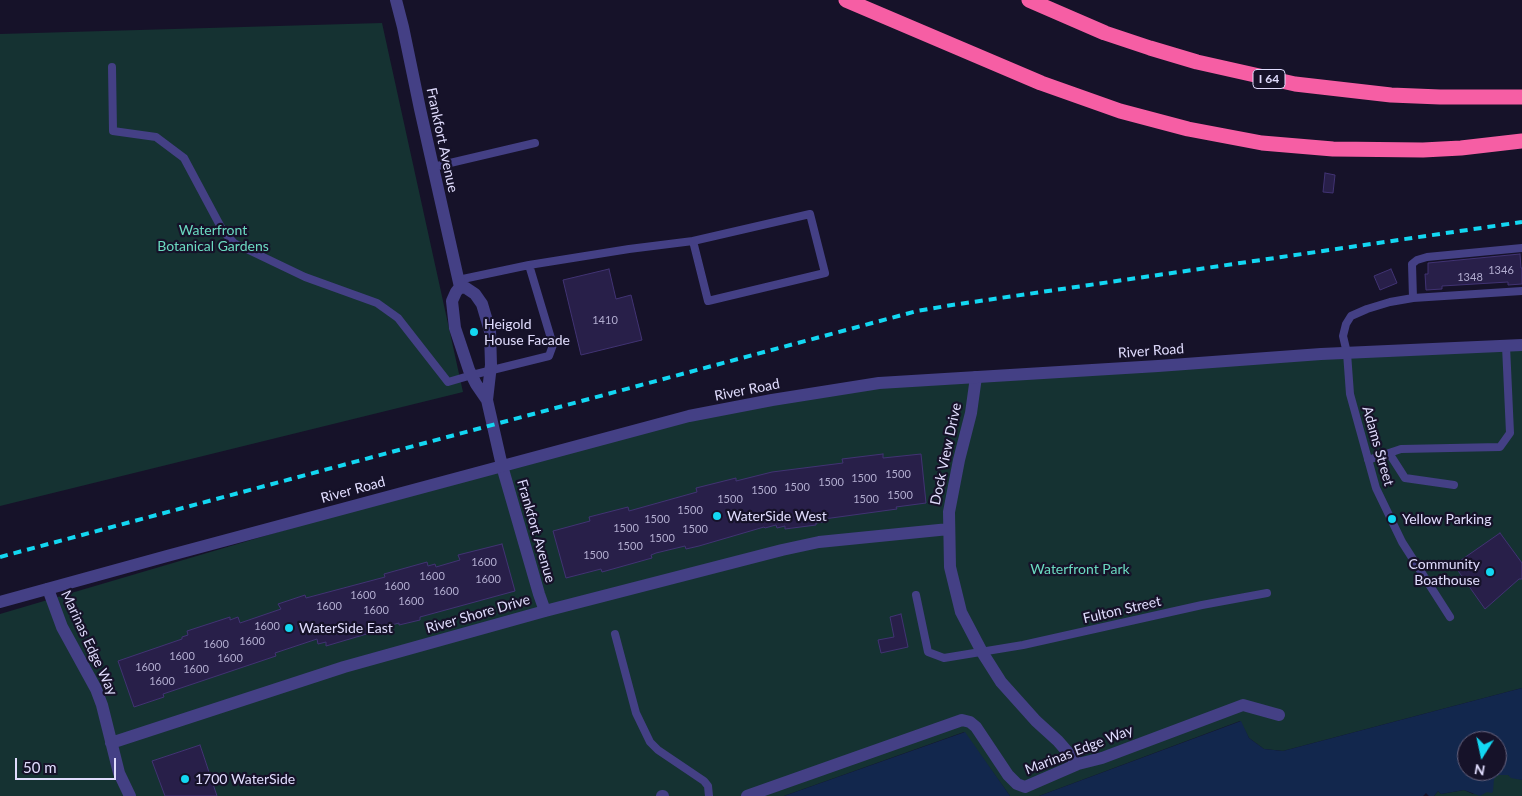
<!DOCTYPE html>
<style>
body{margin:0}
#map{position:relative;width:1522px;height:796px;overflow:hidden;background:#161229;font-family:Lato,sans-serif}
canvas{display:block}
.north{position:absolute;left:1457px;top:731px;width:50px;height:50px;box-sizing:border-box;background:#161229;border:1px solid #67637e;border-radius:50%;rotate:190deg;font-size:14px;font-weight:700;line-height:20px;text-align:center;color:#e0dcfd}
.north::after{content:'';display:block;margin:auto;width:18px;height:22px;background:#13d7f2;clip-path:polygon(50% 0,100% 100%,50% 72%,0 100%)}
.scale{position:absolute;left:15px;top:758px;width:101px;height:22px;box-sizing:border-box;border:2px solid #e0dcfd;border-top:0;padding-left:6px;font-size:15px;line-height:18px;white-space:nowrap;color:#e0dcfd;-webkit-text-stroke:4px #161229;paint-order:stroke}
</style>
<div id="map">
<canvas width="1522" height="796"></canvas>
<div class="north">N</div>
<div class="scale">50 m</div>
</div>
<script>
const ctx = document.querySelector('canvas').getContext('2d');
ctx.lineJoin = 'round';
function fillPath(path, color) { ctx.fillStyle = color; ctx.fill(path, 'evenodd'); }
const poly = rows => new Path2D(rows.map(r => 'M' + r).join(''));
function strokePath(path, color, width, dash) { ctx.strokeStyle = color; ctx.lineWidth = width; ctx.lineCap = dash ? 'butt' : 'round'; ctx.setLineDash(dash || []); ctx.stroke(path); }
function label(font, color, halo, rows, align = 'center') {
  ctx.font = font + ' Lato,sans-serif'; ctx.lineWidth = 4.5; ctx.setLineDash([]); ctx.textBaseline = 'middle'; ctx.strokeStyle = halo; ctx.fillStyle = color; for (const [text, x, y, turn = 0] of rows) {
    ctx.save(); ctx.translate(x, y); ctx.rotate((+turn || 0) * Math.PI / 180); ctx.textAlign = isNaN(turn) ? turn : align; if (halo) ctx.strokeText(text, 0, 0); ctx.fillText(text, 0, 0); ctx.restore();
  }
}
const green = poly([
 [382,23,463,392,0,506,0,34],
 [1522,341,1522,688,1283,751,1264,749,1249,738,1240,721,1039,796,1010,796,964,732,784,796,0,796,0,614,502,466,689,416,879,383],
 [1498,775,1508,775,1522,780,1522,796,1429,796,1434,796,1438,791,1441,794,1464,790,1473,794]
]);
const water = poly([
 [1522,688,1522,780,1511,778,1508,775,1498,775,1494,779,1493,791,1492,793,1487,792,1480,796,1464,790,1441,794,1438,791,1434,796,1429,796,1426,793,1423,796,1039,796,1241,721,1249,738,1264,749,1283,751],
 [1467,741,1497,741,1497,771,1467,771],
 [965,732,1010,796,784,796]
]);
const building = poly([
 [1325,173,1335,175,1333,193,1323,192,1325,173],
 [1520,254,1521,268,1522,268,1522,284,1508,285,1508,282,1442,286,1442,289,1426,290,1425,274,1428,274,1428,263,1520,254],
 [609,269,616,299,631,295,642,340,581,355,563,280,609,269],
 [1391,269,1397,283,1380,290,1374,276,1391,269],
 [883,454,883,458,921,454,926,503,896,507,897,509,824,519,824,522,816,523,816,525,785,529,785,526,777,528,776,525,765,528,764,527,699,546,686,549,685,546,656,553,651,555,652,558,602,572,601,569,566,578,553,531,590,521,589,517,628,507,629,511,697,492,696,488,736,478,736,481,772,472,843,463,842,459,883,454],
 [1500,533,1522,563,1522,579,1519,579,1485,609,1454,565,1500,533],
 [502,544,515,591,420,617,420,620,399,625,399,623,369,631,370,633,326,646,326,642,318,644,317,639,275,653,276,656,163,694,164,697,134,707,118,661,182,639,182,637,188,635,187,631,230,617,230,620,238,617,240,623,281,609,278,604,305,595,306,598,385,577,384,574,427,562,428,566,435,564,436,567,460,560,458,555,502,544],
 [901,614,908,647,881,653,878,640,894,637,890,617,901,614],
 [200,745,217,796,165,796,152,761,200,745]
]);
const service = poly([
 [112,67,113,131,156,137,184,158,223,231,234,243,305,277,377,303,398,318,448,382,472,375,549,356,553,345,529,265,458,280],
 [433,167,535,143],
 [529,265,629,249,693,241,810,214,825,273,708,301,693,241],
 [1413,298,1412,264,1417,260,1427,257,1522,248],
 [1389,453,1405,478,1454,485],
 [1368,460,1401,449,1500,447,1510,433,1506,346],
 [916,595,928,652,944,658,1023,645,1202,605,1267,593],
 [1450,617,1402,542,1376,488,1350,394,1347,353,1343,336,1346,324,1351,316,1367,309,1390,302,1413,298,1522,291],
 [615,634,636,713,650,742,658,750,704,781,708,786,709,796]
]);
const minor = poly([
 [976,377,971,413,959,460,949,512,950,567,961,612,982,652,1001,682,1036,721,1058,741,1078,764],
 [502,466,539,594,545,611],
 [48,589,62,627,96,689,102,705,119,773,130,796],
 [111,743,344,667,545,611,782,550,819,542,949,529],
 [662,796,663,796],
 [747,796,962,720,970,722,976,727,1008,775,1017,784,1025,787,1078,764,1102,758,1243,705,1279,715]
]);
const tertiary = poly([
 [396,0,403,27,420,109,460,287],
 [460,287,466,288,475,294,482,304,490,331,491,365,487,400,502,466],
 [460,287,456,292,452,301,455,328,469,370,476,384,487,400],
 [0,602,167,556,689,416,772,400,879,383,1158,366,1321,354,1522,345]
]);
const motorway = poly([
 [846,0,1041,83,1120,111,1188,129,1262,143,1333,149,1423,150,1461,148,1522,141],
 [1029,0,1105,33,1150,48,1197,62,1295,84,1391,95,1440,97,1522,97]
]);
const rail = poly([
 [0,557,917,311,952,305,1522,222]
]);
const markers = [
 [474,332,5,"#13d7f2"],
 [717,516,5,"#13d7f2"],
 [1392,519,5,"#13d7f2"],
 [1490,572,5,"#13d7f2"],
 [289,628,5,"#13d7f2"],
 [185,779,5,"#13d7f2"]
];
const numberNames = [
 ["1346",1501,270],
 ["1348",1470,277],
 ["1410",605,320],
 ["1500",898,474],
 ["1500",864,478],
 ["1500",831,482],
 ["1500",797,487],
 ["1500",764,490],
 ["1500",900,495],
 ["1500",730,499],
 ["1500",866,499],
 ["1500",690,510],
 ["1500",657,519],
 ["1500",626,528],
 ["1500",695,529],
 ["1500",662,538],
 ["1500",630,546],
 ["1500",596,555],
 ["1600",484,562],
 ["1600",432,576],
 ["1600",488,579],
 ["1600",397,586],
 ["1600",446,591],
 ["1600",363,595],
 ["1600",411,601],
 ["1600",329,606],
 ["1600",376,610],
 ["1600",267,626],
 ["1600",252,641],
 ["1600",216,644],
 ["1600",182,656],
 ["1600",230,658],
 ["1600",148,667],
 ["1600",196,669],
 ["1600",162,681]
];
const shields = [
 [1269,79,32]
];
const shieldNames = [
 ["I 64",1269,79]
];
const streetNames = [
 ["Frankfort Avenue",442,140,78],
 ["River Road",1151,351,-4],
 ["River Road",747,390,-11],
 ["Adams Street",1378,446,74],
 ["Dock View Drive",946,454,-78],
 ["River Road",353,490,-15],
 ["Frankfort Avenue",536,531,74],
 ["Fulton Street",1122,610,-13],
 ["River Shore Drive",478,614,-16],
 ["Marinas Edge Way",89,643,65],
 ["Marinas Edge Way",1079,750,-21]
];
const parkNames = [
 ["Waterfront",213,230],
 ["Botanical Gardens",213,246],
 ["Waterfront Park",1080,569]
];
const poiNames = [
 ["Heigold",484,324],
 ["House Facade",484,340],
 ["WaterSide West",727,516],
 ["Yellow Parking",1402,519],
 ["Community",1480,564,"right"],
 ["Boathouse",1480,580,"right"],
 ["WaterSide East",299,628],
 ["1700 WaterSide",195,779]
];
fillPath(green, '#153232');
fillPath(water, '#12274d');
fillPath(building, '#281f49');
strokePath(building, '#413373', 1);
strokePath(service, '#444085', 8);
strokePath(minor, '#444085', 12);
strokePath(tertiary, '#444085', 12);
strokePath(motorway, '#f65ea4', 15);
strokePath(rail, '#13d7f2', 4, [8, 6]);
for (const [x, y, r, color] of markers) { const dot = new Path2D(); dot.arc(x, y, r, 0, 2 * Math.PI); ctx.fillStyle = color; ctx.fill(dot); strokePath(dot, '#161229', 2); }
label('11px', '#b2add0', null, numberNames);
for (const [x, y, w] of shields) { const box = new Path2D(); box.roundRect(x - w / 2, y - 9.5, w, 19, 4); ctx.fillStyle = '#161229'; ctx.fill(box); strokePath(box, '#e0dcfd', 1); }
label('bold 12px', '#e0dcfd', null, shieldNames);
label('14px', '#e0dcfd', '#161229', streetNames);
label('14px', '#6bdac1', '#161229', parkNames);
label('14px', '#e0dcfd', '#161229', poiNames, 'left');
</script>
